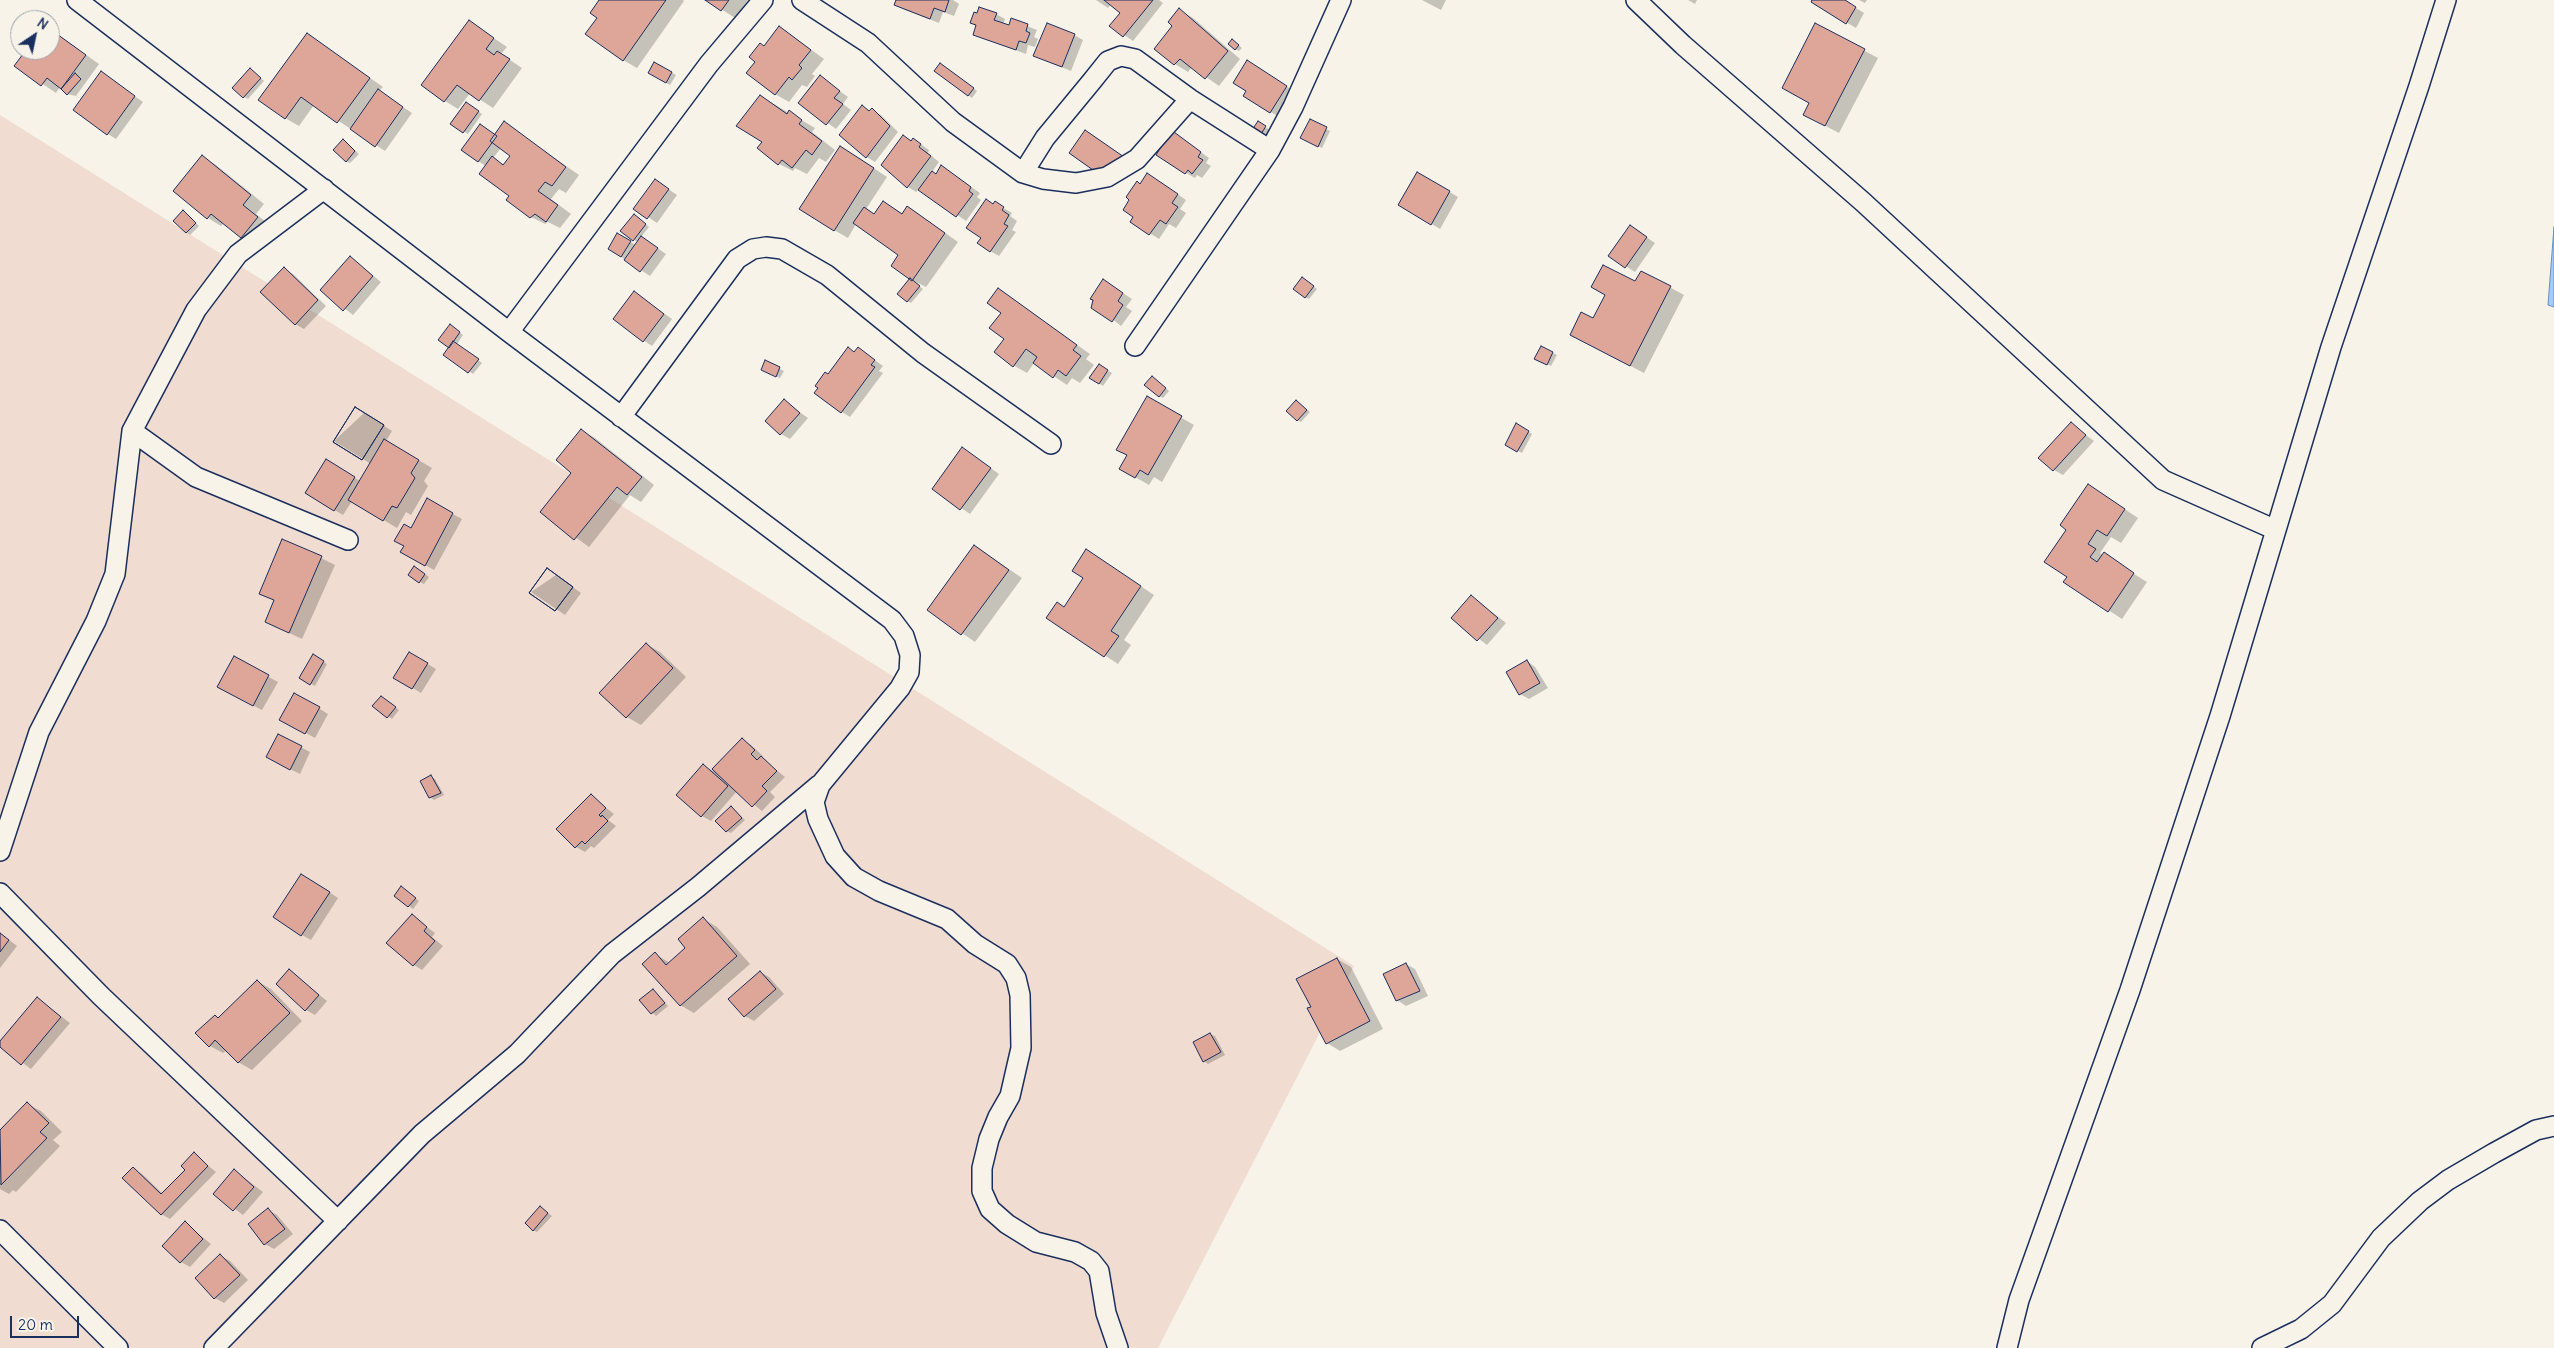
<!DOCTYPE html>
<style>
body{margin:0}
#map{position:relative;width:2554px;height:1348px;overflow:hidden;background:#f7f3e8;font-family:Delius,sans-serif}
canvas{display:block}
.north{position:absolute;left:10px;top:10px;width:50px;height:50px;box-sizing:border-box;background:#f7f3e8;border:1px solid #9fa5b1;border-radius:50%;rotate:34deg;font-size:14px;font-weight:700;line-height:20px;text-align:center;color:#1b2f5e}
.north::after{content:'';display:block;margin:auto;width:18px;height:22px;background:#1b2f5e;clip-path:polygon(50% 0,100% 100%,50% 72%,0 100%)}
.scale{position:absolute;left:10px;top:1316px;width:69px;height:22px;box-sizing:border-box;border:2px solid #1b2f5e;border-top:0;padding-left:6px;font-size:15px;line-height:18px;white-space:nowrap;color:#1b2f5e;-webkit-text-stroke:4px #f7f3e8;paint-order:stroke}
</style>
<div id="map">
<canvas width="2554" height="1348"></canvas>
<div class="north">N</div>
<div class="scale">20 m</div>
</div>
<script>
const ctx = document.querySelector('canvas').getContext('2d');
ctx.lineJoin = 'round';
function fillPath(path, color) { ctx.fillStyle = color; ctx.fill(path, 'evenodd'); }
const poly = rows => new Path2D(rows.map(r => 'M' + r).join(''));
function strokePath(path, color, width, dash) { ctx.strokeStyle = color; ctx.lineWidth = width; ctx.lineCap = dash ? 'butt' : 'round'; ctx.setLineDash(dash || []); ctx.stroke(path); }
const built = poly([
 [0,115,1354,966,1158,1348,0,1348]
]);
const water = poly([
 [2554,227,2554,307,2548,305,2554,227]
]);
const shadow = poly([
 [600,0,683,0,684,1,637,68,623,60],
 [707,0,748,0,735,18],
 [898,0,953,0,959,4,954,16,943,12,939,23,905,10,896,5],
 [1096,0,1159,0,1163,3,1133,41,1111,26,1122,13,1111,4,1108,8],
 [1422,0,1446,0,1441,10],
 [1688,0,1697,0,1695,4],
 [1813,0,1843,0,1864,13,1856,28,1812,2],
 [1859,0,1867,0,1865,3],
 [1179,10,1193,18,1240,59,1219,86,1192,67,1188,72,1175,64,1174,26],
 [996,14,1005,19,1003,25,1010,27,1012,20,1037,30,1034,37,1038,39,1035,47,1028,45,1026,54,974,35,977,26,971,23],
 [470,22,507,47,501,54,522,68,493,108,470,93,458,109,445,101],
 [1816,25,1878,58,1839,133,1818,122,1810,103],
 [780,27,824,59,812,74,815,76,807,87,802,85,789,102,775,94,756,61],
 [50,29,99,64,76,96,67,94,60,87,56,93,16,66,27,50,50,50],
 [307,34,383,87,379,91,412,113,385,151,314,105,299,126,285,118],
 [1074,35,1083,40,1071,71,1035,56],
 [1236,43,1242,48,1239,51,1235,49],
 [655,63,676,75,670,85,649,73],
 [945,67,977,91,972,98,968,95],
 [1256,67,1295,92,1279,117,1271,112],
 [254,72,264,81,248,99,244,97],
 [102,73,143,102,116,139,108,134],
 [820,77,848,97,843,104,851,110,836,129,800,103],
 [760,96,815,128,812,132,835,150,826,162,819,158,807,174,795,168,793,171,779,164,764,141],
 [470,106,482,114,468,134,452,124],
 [862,107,881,115,898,132,875,162,867,157],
 [1310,121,1330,131,1322,148,1302,138],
 [504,123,579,175,566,193,559,189,551,199,571,214,560,228,548,222,545,224,531,217,486,166,478,161,481,125,496,135],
 [501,148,511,155,505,165,493,158],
 [1258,123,1270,130,1263,140],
 [1174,133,1209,158,1206,163,1211,166,1202,178,1197,175,1195,178,1186,173,1162,146,1169,136,1171,137],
 [904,137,922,145,929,150,928,153,939,162,932,172,936,175,950,172,980,193,977,197,981,200,966,221,919,189,916,192,908,187],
 [347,143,359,154,350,163,346,161],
 [854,155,887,177,866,209,875,214,884,202,903,214,921,216,958,242,926,287,914,281,913,282,923,289,911,303,907,301,911,279,900,255,856,224,848,238,834,230],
 [203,157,216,165,264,204,256,214,271,226,255,245,224,223,221,226,208,218],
 [1418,173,1458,197,1440,229,1399,204],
 [655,180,677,195,657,223,635,208],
 [1157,180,1186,200,1180,209,1186,213,1176,228,1169,224,1159,239,1132,222,1135,217,1141,185],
 [995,203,1012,213,1010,216,1017,221,1012,230,1016,232,999,256,990,251,982,238],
 [184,212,199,226,190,235,186,232],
 [638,218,649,227,641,237,666,254,650,276,609,249,618,235,636,245,638,242,634,240],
 [1639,232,1655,243,1635,272,1610,256],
 [350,257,381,282,353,315,321,290],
 [284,269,293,274,326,306,304,329,295,324],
 [1642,272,1684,295,1644,373,1585,342,1594,320,1636,283],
 [1306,281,1317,289,1309,299,1305,297],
 [1112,286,1132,299,1126,307,1132,311,1121,326,1095,305,1091,299],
 [998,289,1090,354,1086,359,1094,365,1080,383,1072,378,1067,385,1034,363,1027,373,1013,365,1006,338],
 [635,293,672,319,652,346,643,340],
 [454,328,463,335,457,344,482,363,473,374,445,355,450,347],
 [1541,347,1557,355,1551,366,1536,358],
 [858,348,883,366,879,371,883,373,850,417,842,412,829,376,849,349,855,353],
 [766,362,784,371,780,378,767,372],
 [1099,366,1112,373,1103,386,1091,378],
 [1156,380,1169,391,1163,398,1159,396],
 [1147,398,1194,425,1162,482,1154,477,1149,485,1121,469,1129,455],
 [784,401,808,418,790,439,781,434],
 [1297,401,1310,412,1301,422,1297,420],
 [364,413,392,431,386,441,432,468,424,481,428,486,411,515,406,512,397,528,352,501,343,515,306,493,326,461,360,481,371,464,334,441],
 [2071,424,2094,441,2063,475,2054,470],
 [1517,425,1532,434,1522,453,1507,445],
 [581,430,595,438,654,485,641,502,630,495,589,547,541,512,573,472],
 [971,454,999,474,970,514,934,489],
 [2102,494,2138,518,2121,543,2111,537,2100,553,2147,582,2122,619,2065,582,2069,576,2068,529],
 [427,500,462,519,434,570,402,552],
 [975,546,1022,578,975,642,928,610],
 [321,558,335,565,302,639,266,622,275,601,260,593],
 [1100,559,1154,595,1124,640,1131,645,1118,664,1047,618,1065,608],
 [419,570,429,577,424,584,420,582],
 [556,575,581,593,565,615,531,592],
 [1471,596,1506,623,1487,645,1452,618],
 [646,644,660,652,686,677,641,725,627,717,601,693],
 [409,653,436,669,421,693,395,677],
 [313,656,327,664,315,686,301,678],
 [234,658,278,682,262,710,227,692],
 [1527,661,1535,667,1548,688,1529,699,1520,694],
 [295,694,328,714,315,738,280,719],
 [385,699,399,710,392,719,374,706],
 [278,735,310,752,300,774,276,762],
 [742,740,751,745,763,756,761,758,785,777,770,792,775,797,762,811,737,791,711,821,702,816,703,765,713,771],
 [431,777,435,779,444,795,434,800,430,797],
 [591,796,614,814,608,820,616,826,594,848,591,846,585,852,576,847,558,829],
 [732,808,745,820,731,833,727,831],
 [311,880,338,898,311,940,302,935],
 [405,890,419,901,413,909,395,895],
 [412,916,435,933,432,937,443,946,422,970,414,965],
 [703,919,717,927,750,964,694,1013,680,1005,655,954,670,963,687,948],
 [0,933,17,946,0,968],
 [1337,959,1351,967,1383,1029,1340,1051,1327,1043,1313,1007],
 [1406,964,1415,969,1428,996,1406,1006,1397,1000,1385,974],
 [290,971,327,1001,315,1015,306,1010],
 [760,972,769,977,784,994,754,1021,745,1016],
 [257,981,271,989,302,1021,252,1070,238,1062,227,1050,223,1053,210,1046,215,1016,219,1018],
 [653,990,668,1006,656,1016,641,1000],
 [37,998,70,1023,31,1069,0,1046,0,1043],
 [1210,1034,1215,1036,1225,1055,1208,1064,1204,1061],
 [27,1104,41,1111,62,1132,53,1140,60,1146,16,1192,13,1190,9,1194,0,1189,0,1131],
 [194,1154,216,1172,170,1219,161,1214,133,1169,142,1174,163,1194,187,1170],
 [234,1170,263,1192,243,1215,214,1193],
 [541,1208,552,1216,537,1232,533,1230],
 [268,1210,277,1215,293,1234,274,1249,265,1244],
 [185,1223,211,1244,190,1267,181,1262],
 [221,1256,230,1261,248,1280,224,1303,215,1298,197,1278]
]);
const building = poly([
 [599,0,666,0,623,61,585,34,597,18,590,13,599,0],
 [705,0,729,0,721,11,705,0],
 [896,0,949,0,945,12,934,8,930,19,894,5,896,0],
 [1104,0,1153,0,1123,37,1109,26,1120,13,1104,0],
 [1812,0,1845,0,1856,7,1846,24,1811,2,1812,0],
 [979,7,997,13,994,20,1009,25,1011,18,1028,24,1026,31,1030,33,1026,43,1019,41,1016,50,973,35,976,25,970,23,974,12,977,13,979,7],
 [1179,8,1228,51,1205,79,1180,59,1174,65,1154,49,1172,26,1168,22,1179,8],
 [469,20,494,38,486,49,494,55,497,51,510,59,479,101,457,85,444,102,421,85,469,20],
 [1047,23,1075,34,1062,67,1033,56,1047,23],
 [1815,23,1865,49,1825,126,1803,115,1809,103,1782,88,1815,23],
 [779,26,811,50,799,65,802,68,792,80,789,77,775,95,746,73,755,62,749,57,760,43,764,46,779,26],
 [50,29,86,55,61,89,47,78,41,86,14,66,26,50,50,50,50,29],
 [307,33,370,78,337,123,301,97,285,119,258,100,307,33],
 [1232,39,1239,45,1235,50,1228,44,1232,39],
 [1247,60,1287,86,1270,113,1243,96,1246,91,1233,83,1247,60],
 [654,62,672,72,666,83,648,73,654,62],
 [940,63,974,88,968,96,934,71,940,63],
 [250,68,261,78,243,98,232,88,250,68],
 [101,71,135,96,107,135,73,110,101,71],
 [75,73,81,79,67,95,61,89,75,73],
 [820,75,840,91,834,98,843,104,826,125,798,103,820,75],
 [378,89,403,107,375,147,350,129,378,89],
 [760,95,787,114,789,110,802,120,799,124,822,141,812,155,806,150,792,168,782,160,778,165,757,148,762,142,736,126,760,95],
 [466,102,479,111,463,133,450,124,466,102],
 [862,105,869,111,872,108,890,126,866,158,839,135,862,105],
 [1310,119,1327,127,1318,147,1300,138,1310,119],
 [504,121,566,167,552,186,545,182,538,191,558,205,546,222,535,214,530,218,506,200,509,196,479,174,492,156,503,165,510,156,490,141,504,121],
 [1258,121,1266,126,1258,139,1250,133,1258,121],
 [480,124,497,136,478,162,461,150,480,124],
 [1085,130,1124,157,1107,180,1069,153,1085,130],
 [1174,132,1201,152,1198,157,1203,160,1192,174,1188,170,1185,174,1156,155,1169,134,1171,135,1174,132],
 [903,135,911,141,913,138,921,144,919,147,931,156,907,188,881,165,903,135],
 [343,139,355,151,346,162,333,150,343,139],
 [840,146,874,168,834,231,799,209,840,146],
 [202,155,251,195,243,205,258,217,241,238,211,214,207,219,173,191,202,155],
 [941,165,971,187,969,191,973,194,956,217,918,190,932,171,936,174,941,165],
 [1417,172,1450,191,1431,225,1398,205,1417,172],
 [1147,173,1178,194,1172,203,1178,207,1166,224,1160,220,1149,235,1130,222,1133,217,1123,210,1129,200,1126,197,1137,181,1140,184,1147,173],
 [655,179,669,189,647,219,633,209,655,179],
 [986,199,993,204,995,201,1004,207,1002,210,1009,215,1004,224,1008,226,990,252,977,243,981,238,966,228,986,199],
 [883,201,902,214,907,206,945,233,912,281,891,266,898,255,853,223,864,207,874,214,883,201],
 [183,210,196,223,186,233,173,221,183,210],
 [634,214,646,224,633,241,620,231,634,214],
 [1630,225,1647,237,1625,268,1608,256,1630,225],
 [617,233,631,241,621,257,608,249,617,233],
 [641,236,658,248,640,272,624,260,641,236],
 [350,256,373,276,343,311,320,290,350,256],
 [1603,265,1635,281,1641,271,1671,286,1630,366,1570,335,1581,312,1593,318,1605,295,1591,287,1603,265],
 [284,267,318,300,295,325,260,292,284,267],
 [1302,277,1314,286,1305,298,1293,289,1302,277],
 [910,278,920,286,907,302,897,294,910,278],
 [1103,279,1123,293,1118,301,1123,305,1112,322,1091,308,1093,300,1090,299,1103,279],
 [998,288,1077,345,1073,350,1081,356,1066,376,1058,370,1053,378,1033,363,1037,357,1026,349,1013,367,994,352,1004,339,989,328,1001,313,987,303,998,288],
 [634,291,664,314,643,342,613,319,634,291],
 [450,324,460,332,449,348,438,340,450,324],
 [453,341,479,359,468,373,443,355,453,341],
 [1541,346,1553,352,1547,365,1534,359,1541,346],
 [848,347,854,352,858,347,875,360,871,365,875,367,841,413,814,393,818,388,815,386,825,372,828,374,848,347],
 [765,360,780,367,776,377,761,370,765,360],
 [1099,364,1108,370,1099,384,1089,378,1099,364],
 [1152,376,1166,388,1159,397,1144,385,1152,376],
 [1147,396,1182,416,1148,475,1140,470,1135,478,1119,469,1127,455,1116,450,1147,396],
 [784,399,800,413,780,435,765,421,784,399],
 [1296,400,1307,410,1297,421,1286,411,1296,400],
 [355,407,384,425,362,460,333,442,355,407],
 [355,407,384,425,362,460,333,442,355,407],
 [2071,422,2086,435,2053,471,2038,458,2071,422],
 [1516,423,1529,431,1517,452,1505,445,1516,423],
 [581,429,642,477,627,495,617,487,574,540,540,512,571,473,556,460,581,429],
 [384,439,419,460,411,473,415,478,397,508,392,506,383,521,348,500,384,439],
 [962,447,991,468,960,510,932,489,962,447],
 [326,459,355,477,334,511,305,493,326,459],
 [2088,484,2125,509,2107,536,2097,530,2088,544,2096,549,2090,557,2097,562,2104,552,2134,573,2108,612,2063,582,2067,577,2044,562,2066,530,2060,525,2088,484],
 [427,498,453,513,425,566,400,552,404,546,394,541,404,524,411,528,427,498],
 [282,539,322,556,289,633,265,622,274,600,259,594,282,539],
 [974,545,1009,570,961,635,927,610,974,545],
 [1086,549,1141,586,1111,631,1119,636,1104,657,1046,618,1057,602,1064,607,1083,578,1072,571,1086,549],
 [414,566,425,574,419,583,408,575,414,566],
 [547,568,573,587,555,611,529,593,547,568],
 [547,568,573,587,555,611,529,593,547,568],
 [1471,595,1498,618,1477,641,1451,618,1471,595],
 [646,643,673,668,626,718,599,693,646,643],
 [409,652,428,663,412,689,393,678,409,652],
 [313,654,324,661,310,685,299,678,313,654],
 [234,656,269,675,253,706,217,687,234,656],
 [1527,660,1540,683,1519,695,1506,672,1527,660],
 [294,693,320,707,305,734,279,720,294,693],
 [381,696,396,707,387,718,372,706,381,696],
 [278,734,302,746,290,770,266,757,278,734],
 [742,738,755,750,751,754,757,760,761,756,777,771,762,786,767,791,752,807,712,769,742,738],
 [703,764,728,786,701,817,676,795,703,764],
 [431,775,441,793,429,798,420,781,431,775],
 [591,794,606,808,599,815,601,817,602,815,608,821,585,844,582,841,575,848,556,829,591,794],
 [731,806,742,818,726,832,715,821,731,806],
 [301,874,330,892,301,936,273,917,301,874],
 [401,886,416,898,408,907,394,896,401,886],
 [412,914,427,927,424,931,435,941,413,966,386,943,412,914],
 [703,917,737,956,680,1006,642,964,655,952,666,965,685,948,678,939,703,917],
 [0,933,9,940,0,952,0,933],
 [1337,958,1370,1021,1326,1044,1307,1008,1311,1007,1296,979,1337,958],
 [1406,963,1420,991,1396,1001,1383,974,1406,963],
 [289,969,319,995,305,1011,276,984,289,969],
 [760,971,776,989,744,1017,728,999,760,971],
 [257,980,290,1013,238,1063,215,1040,209,1047,195,1033,215,1015,218,1018,257,980],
 [653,989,665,1003,651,1014,639,1000,653,989],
 [37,997,61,1017,21,1065,0,1047,0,1041,37,997],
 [1210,1033,1221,1052,1203,1062,1193,1042,1210,1033],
 [27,1102,49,1123,40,1132,47,1138,1,1185,0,1130,27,1102],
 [194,1152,208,1166,161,1215,122,1178,133,1167,161,1194,185,1170,181,1166,194,1152],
 [234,1169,254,1187,233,1211,213,1194,234,1169],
 [540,1206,548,1213,533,1231,525,1223,540,1206],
 [268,1208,285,1229,264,1245,248,1224,268,1208],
 [185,1221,203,1239,180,1263,162,1246,185,1221],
 [220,1254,240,1275,214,1299,195,1278,220,1254]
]);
const minor = poly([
 [77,0,509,332,892,620,904,636,910,655,909,672,900,688,820,785,814,802,818,819,835,856,854,877,879,891,947,919,975,944,1007,964,1016,978,1020,995,1021,1048,1010,1096,998,1117,989,1139,982,1168,982,1191,990,1209,1007,1224,1036,1242,1075,1252,1091,1261,1099,1271,1106,1313,1118,1348],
 [802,0,868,43,953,122,1023,173,1043,179,1076,183,1107,177,1137,159,1190,99],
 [1636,0,1683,45,1863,202,2163,480,2276,530],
 [1023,173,1045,138,1092,81,1108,61,1121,56,1135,59,1190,99,1270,150],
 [509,332,709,64,763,0],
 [1135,346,1270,150,1293,107,1341,0],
 [621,417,737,259,753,249,766,247,782,249,827,275,923,353,1051,444],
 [132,431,196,477,348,540],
 [0,851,39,732,96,621,115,574,132,431,196,310,238,254,324,189],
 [0,893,101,996,338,1221],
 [0,1230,118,1348],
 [214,1348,422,1134,517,1054,612,954,698,887,819,785],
 [2007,1348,2019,1300,2130,990,2220,716,2331,347,2419,86,2446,0],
 [2262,1348,2301,1329,2332,1304,2381,1238,2420,1201,2448,1180,2494,1153,2536,1130,2554,1126]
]);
fillPath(built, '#f0dcd0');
fillPath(water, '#a0cdfb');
strokePath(water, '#6b8ebc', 1);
fillPath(shadow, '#0003');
fillPath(building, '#dea599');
strokePath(building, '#1b2f5e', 1);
strokePath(minor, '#1b2f5e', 22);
strokePath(minor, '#f7f3e8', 19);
</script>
